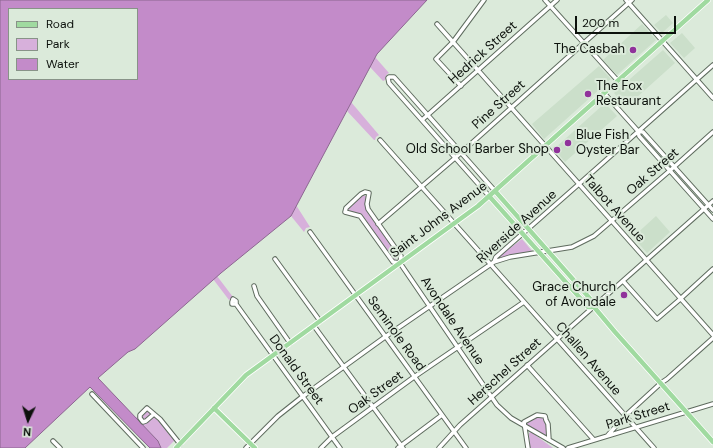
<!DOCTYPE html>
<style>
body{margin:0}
#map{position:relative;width:713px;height:448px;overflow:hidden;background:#dbeada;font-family:"DM Sans",sans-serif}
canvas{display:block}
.legend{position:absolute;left:8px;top:8px;width:130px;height:72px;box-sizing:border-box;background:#dbeada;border:1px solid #889388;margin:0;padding:5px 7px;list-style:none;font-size:12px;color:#0c110c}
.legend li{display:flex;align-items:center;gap:8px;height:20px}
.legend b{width:20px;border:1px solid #889388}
.north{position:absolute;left:8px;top:400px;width:40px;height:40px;-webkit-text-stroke:3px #dbeada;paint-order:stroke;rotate:184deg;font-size:11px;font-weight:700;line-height:16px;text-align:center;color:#0c110c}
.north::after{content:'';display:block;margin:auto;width:14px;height:18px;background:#0c110c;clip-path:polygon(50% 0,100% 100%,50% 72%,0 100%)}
.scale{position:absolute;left:575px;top:16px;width:101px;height:18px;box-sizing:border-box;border:2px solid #0c110c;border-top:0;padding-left:5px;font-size:12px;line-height:14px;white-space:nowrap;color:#0c110c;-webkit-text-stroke:3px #dbeada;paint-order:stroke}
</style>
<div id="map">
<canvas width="713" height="448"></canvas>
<ul class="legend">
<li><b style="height:5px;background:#a0daa0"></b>Road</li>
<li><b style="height:11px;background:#d7b0db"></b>Park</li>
<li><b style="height:11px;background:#c38bc9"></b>Water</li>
</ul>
<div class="north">N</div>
<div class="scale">200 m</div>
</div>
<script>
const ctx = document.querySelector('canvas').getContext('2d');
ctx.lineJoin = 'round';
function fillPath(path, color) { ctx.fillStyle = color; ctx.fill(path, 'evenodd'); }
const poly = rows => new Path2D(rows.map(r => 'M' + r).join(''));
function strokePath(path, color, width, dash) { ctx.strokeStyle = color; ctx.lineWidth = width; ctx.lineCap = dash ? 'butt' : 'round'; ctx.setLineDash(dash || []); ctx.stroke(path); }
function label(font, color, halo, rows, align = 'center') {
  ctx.font = font + ' "DM Sans",sans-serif'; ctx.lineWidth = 4; ctx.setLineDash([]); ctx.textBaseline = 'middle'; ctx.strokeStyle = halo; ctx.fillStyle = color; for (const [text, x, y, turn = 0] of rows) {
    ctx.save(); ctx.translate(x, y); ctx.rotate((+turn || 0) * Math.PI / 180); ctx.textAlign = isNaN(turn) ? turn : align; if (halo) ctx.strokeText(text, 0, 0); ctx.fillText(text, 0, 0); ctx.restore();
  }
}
const built = poly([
 [666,15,673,23,662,33,654,25],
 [642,24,656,40,617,75,603,60],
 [682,33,695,48,684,58,670,43],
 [663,50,675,63,626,107,614,93],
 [599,66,611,79,544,139,532,124],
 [605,103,617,116,565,162,554,149],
 [656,216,670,232,647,253,633,237]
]);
const green = poly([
 [375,57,389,73,387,74,385,80,383,81,370,67],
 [351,102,379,135,376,137,375,140,374,140,347,111],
 [363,195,366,196,367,198,365,202,366,209,400,255,394,260,360,214,350,211,348,209,348,207],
 [296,205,310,227,306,228,304,232,291,216],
 [522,239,533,252,497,258],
 [217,276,233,297,229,300,213,279],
 [145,407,162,423,175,440,167,448,161,448,159,442,136,418],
 [537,417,542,417,545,419,547,437,526,425,527,421],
 [531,432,553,448,530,448,529,435,529,433]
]);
const water = poly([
 [0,0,427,0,377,54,291,216,221,273,135,349,128,352,98,378,158,441,161,448,150,448,90,387,25,448,0,448,0,0],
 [9,9,137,9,137,79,9,79,9,9]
]);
const minor = poly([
 [545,0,618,81],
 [626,0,713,98],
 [437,24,713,335],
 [461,86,436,59,453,42,484,0],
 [604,93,638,131,639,136,713,219],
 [422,120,557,0],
 [638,131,643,132,713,210],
 [380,140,654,448],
 [365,192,369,193,367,204,368,209,401,256,400,263,393,262,360,216,345,212,346,208,361,194,365,192],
 [489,196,389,83,388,78,389,77,394,77,495,191],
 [378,224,455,158,632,0],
 [310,232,466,448],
 [275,259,320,321],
 [494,262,510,257,572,247,594,236,674,167,713,132],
 [400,263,497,405,511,418,563,448],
 [623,281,657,319,678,301,713,269],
 [254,286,257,296,290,343],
 [236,304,236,301,233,299,232,302,232,304,236,304,340,448],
 [314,326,403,448],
 [527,365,594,440],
 [92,394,143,448],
 [154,414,146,421,143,422,140,418,140,415,147,408,154,414,160,419,180,444],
 [608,435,625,416,661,383,667,379,713,338],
 [53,441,60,448],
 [246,448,278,416,302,397,385,337,494,262,496,257,579,184,713,65],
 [321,448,332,437,414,377,524,302],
 [398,448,442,415],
 [439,448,460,425,713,201],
 [528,448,524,422,537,415,545,416,546,420,548,424,549,440],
 [568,448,713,404]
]);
const major = poly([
 [495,191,593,302,594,307,615,332,713,442],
 [489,196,588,307,594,307],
 [214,408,255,448],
 [176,448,246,375,478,206,708,0]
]);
const markers = [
 [633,50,4,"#90329b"],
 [588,94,4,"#90329b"],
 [568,143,4,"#90329b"],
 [557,150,4,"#90329b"],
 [624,295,4,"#90329b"]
];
const poiNames = [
 ["The Casbah",625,50],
 ["The Fox",596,87,"left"],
 ["Restaurant",596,102,"left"],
 ["Blue Fish",576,136,"left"],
 ["Oyster Bar",576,151,"left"],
 ["Old School Barber Shop",549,150],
 ["Grace Church",616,288],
 ["of Avondale",616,303]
];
const streetNames = [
 ["Hedrick Street",483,53,-42],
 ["Pine Street",499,105,-42],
 ["Oak Street",653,172,-41],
 ["Talbot Avenue",614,209,48],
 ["Saint Johns Avenue",439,220,-37],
 ["Riverside Avenue",517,227,-42],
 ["Avondale Avenue",452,321,56],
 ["Seminole Road",396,334,54],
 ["Challen Avenue",588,359,49],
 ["Donald Street",296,370,54],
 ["Herschel Street",505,372,-42],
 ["Oak Street",376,393,-36],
 ["Park Street",638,416,-17]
];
fillPath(built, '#cbdfca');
fillPath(green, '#d7b0db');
fillPath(water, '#c38bc9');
strokePath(water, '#8c6690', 1);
strokePath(minor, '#5e6b5e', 5.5);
strokePath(major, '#fff', 6);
strokePath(minor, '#fff', 3.5);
strokePath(major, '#a0daa0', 4.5);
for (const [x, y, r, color] of markers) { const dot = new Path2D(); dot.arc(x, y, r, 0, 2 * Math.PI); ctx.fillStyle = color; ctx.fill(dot); strokePath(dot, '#dbeada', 1.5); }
label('13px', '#0c110c', '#dbeada', poiNames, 'right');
label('13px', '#0c110c', '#dbeada', streetNames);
</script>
